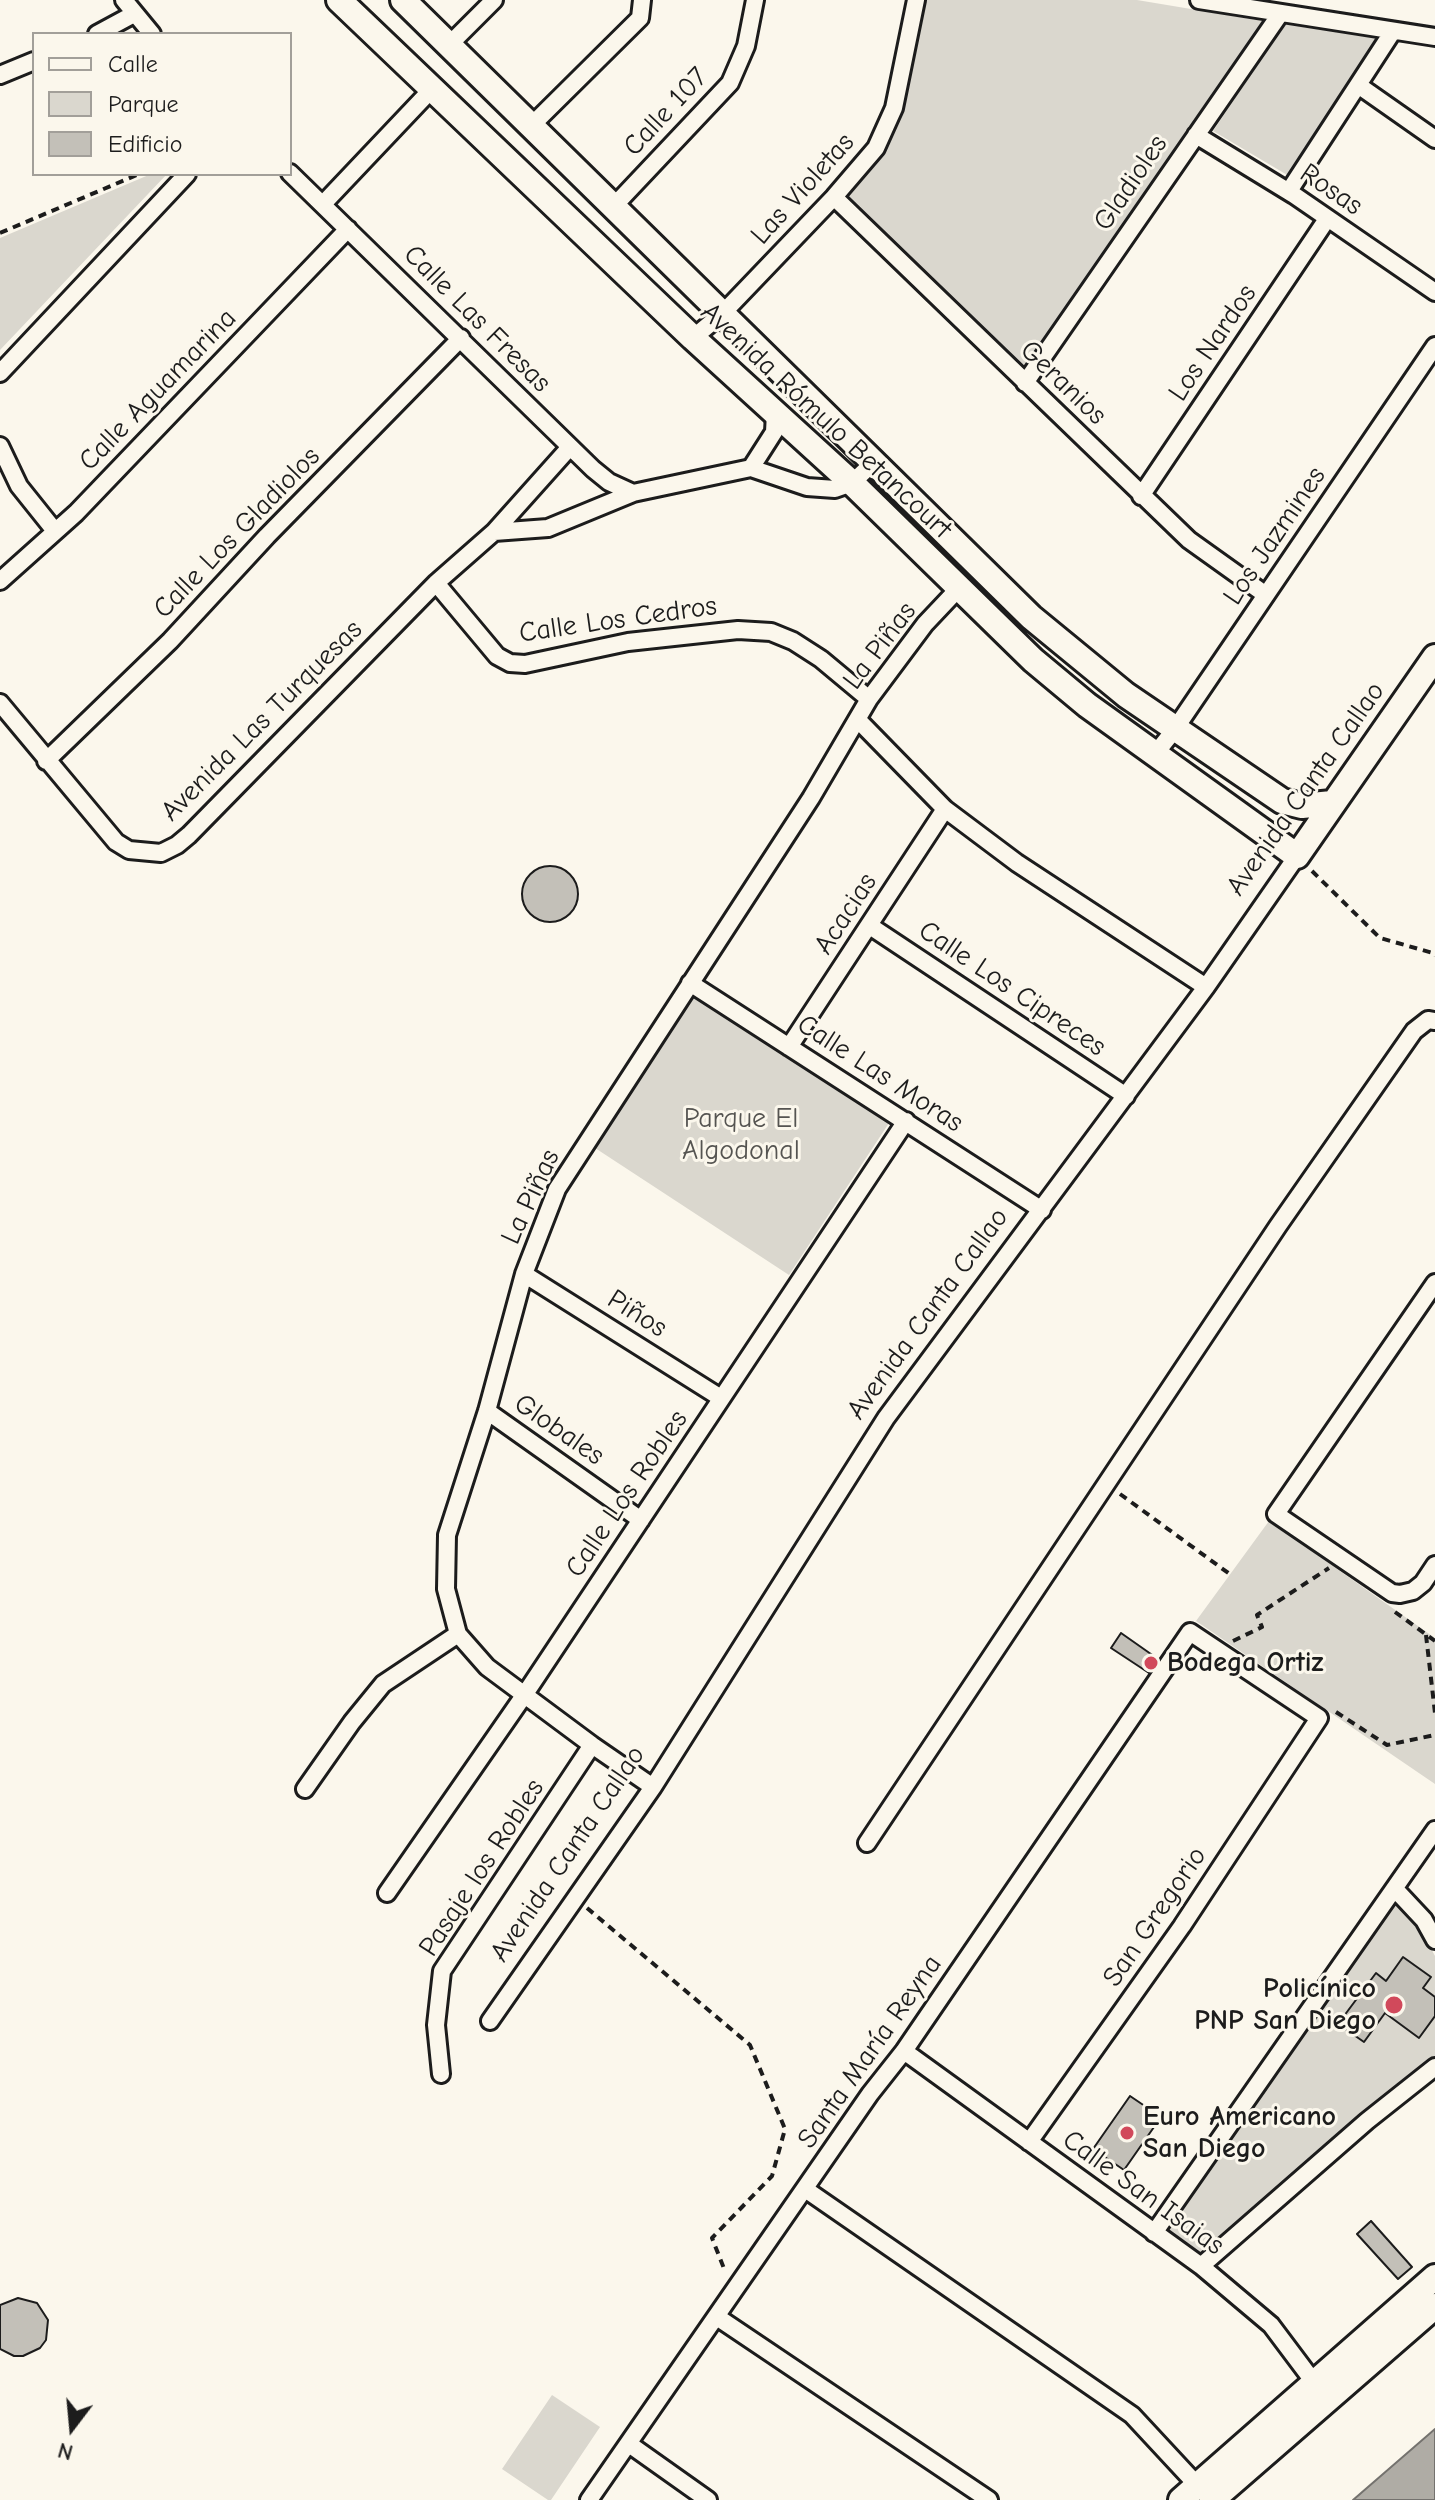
<!DOCTYPE html>
<meta charset="utf-8">
<style>
body{margin:0}
#map{position:relative;width:1435px;height:2500px;overflow:hidden;background:#fbf7ec;font-family:"Comic Neue",sans-serif}
canvas{display:block}
.legend{position:absolute;left:32px;top:32px;width:260px;height:144px;box-sizing:border-box;background:#fbf7ec;border:2px solid #a29f99;margin:0;padding:10px 14px;list-style:none;font-size:24px;color:#1c1c1c}
.legend li{display:flex;align-items:center;gap:16px;height:40px}
.legend b{width:40px;border:2px solid #a29f99}
.north{position:absolute;left:32px;top:2388px;width:80px;height:80px;-webkit-text-stroke:6px #fbf7ec;paint-order:stroke;rotate:196deg;font-size:22px;font-weight:700;line-height:32px;text-align:center;color:#1c1c1c}
.north::after{content:'';display:block;margin:auto;width:28px;height:36px;background:#1c1c1c;clip-path:polygon(50% 0,100% 100%,50% 72%,0 100%)}
</style>
<div id="map">
<canvas width="1435" height="2500"></canvas>
<ul class="legend">
<li><b style="height:10px;background:#fbf7ec"></b>Calle</li>
<li><b style="height:22px;background:#dad7ce"></b>Parque</li>
<li><b style="height:22px;background:#c3c0b8"></b>Edificio</li>
</ul>
<div class="north">N</div>
</div>
<script>
const ctx = document.querySelector('canvas').getContext('2d');
ctx.lineJoin = 'round';
function fillPath(path, color) { ctx.fillStyle = color; ctx.fill(path, 'evenodd'); }
const poly = rows => new Path2D(rows.map(r => 'M' + r).join(''));
function strokePath(path, color, width, dash) { ctx.strokeStyle = color; ctx.lineWidth = width; ctx.lineCap = dash ? 'butt' : 'round'; ctx.setLineDash(dash || []); ctx.stroke(path); }
function label(font, color, halo, rows, align = 'center') {
  ctx.font = font + ' "Comic Neue",sans-serif'; ctx.lineWidth = 6; ctx.setLineDash([]); ctx.textBaseline = 'middle'; ctx.strokeStyle = halo; ctx.fillStyle = color; for (const [text, x, y, turn = 0] of rows) {
    ctx.save(); ctx.translate(x, y); ctx.rotate((+turn || 0) * Math.PI / 180); ctx.textAlign = isNaN(turn) ? turn : align; if (halo) ctx.strokeText(text, 0, 0); ctx.fillText(text, 0, 0); ctx.restore();
  }
}
const green = poly([
 [922,0,1137,0,1263,21,1025,369,847,196,887,149,904,109],
 [1285,24,1380,39,1289,176,1213,131],
 [151,174,167,174,0,350,0,238],
 [692,994,889,1123,789,1275,592,1146],
 [1269,1521,1435,1638,1435,1784,1196,1621],
 [1396,1899,1419,1926,1435,1956,1435,2059,1201,2259,1163,2231],
 [552,2395,600,2427,551,2500,548,2500,502,2469]
]);
const water = poly([
 [1435,2429,1435,2500,1353,2500,1435,2429]
]);
const building = poly([
 '522 894a28 28 0 1 1 56 0a28 28 0 1 1-56 0Z',
 [1121,1633,1158,1659,1149,1673,1111,1648,1121,1633],
 [1403,1957,1431,1977,1423,1988,1435,1997,1435,2016,1419,2038,1385,2013,1364,2042,1338,2024,1376,1973,1386,1981,1403,1957],
 [1130,2096,1161,2117,1124,2170,1093,2149,1130,2096],
 [1371,2221,1412,2267,1398,2279,1357,2234,1371,2221],
 [18,2298,37,2303,48,2320,46,2340,40,2348,23,2356,14,2356,0,2349,0,2305,18,2298]
]);
const path = poly([
 [0,233,139,174],
 [1312,871,1380,938,1433,953,1435,956],
 [1120,1494,1231,1575],
 [1395,1612,1435,1641],
 [1426,1635,1435,1713],
 [1233,1641,1262,1627,1257,1615,1329,1568],
 [1336,1712,1387,1745,1435,1735],
 [587,1908,750,2045,785,2129,772,2176,712,2238,725,2271]
]);
const street = poly([
 [124,0,152,34],
 [1199,0,1435,37],
 [97,34,134,14],
 [449,45,494,0],
 [0,75,34,61],
 [1358,85,1435,139],
 [532,125,640,18,642,0],
 [1196,135,1294,195,1435,292],
 [290,173,593,469,609,482,633,493],
 [1289,191,1393,31],
 [834,197,1189,540,1266,595],
 [323,204,431,90],
 [614,206,730,83,746,46,755,0],
 [693,338,723,313,834,197,876,148,894,108,916,0],
 [0,373,187,174],
 [1025,383,1280,14],
 [0,446,19,486,55,531],
 [751,468,774,432,775,413],
 [1141,496,1327,219],
 [494,532,570,447],
 [0,581,76,513,348,229],
 [436,583,497,656,510,663,525,664,628,642,738,630,771,632,793,641,821,659,869,699],
 [0,703,116,842,129,850,161,853,177,845,189,835,436,583,494,532,548,528,633,493,751,468,807,487,835,489,852,483,874,462],
 [859,721,945,809,1017,863,1206,987],
 [1156,753,1175,729,1435,346],
 [46,761,170,641,267,536,461,338],
 [870,926,1126,1096],
 [690,983,1042,1210],
 [789,1047,945,809],
 [524,1274,721,1398],
 [1435,1283,1276,1514,1392,1593,1400,1594,1413,1591,1423,1583,1435,1565],
 [487,1411,641,1520],
 [653,1787,592,1745,487,1667,458,1634,446,1589,447,1535,487,1411,524,1274,557,1189,811,798,869,699,925,624,959,588],
 [305,1789,352,1722,383,1684,458,1634],
 [867,1843,1278,1226,1414,1031,1428,1020,1435,1021],
 [1395,1889,1424,1920,1435,1940],
 [387,1893,525,1694,906,1121],
 [490,2021,653,1787,886,1418,1206,987,1297,856],
 [904,2051,1201,2266,1271,2325,1319,2389],
 [441,2074,436,2025,442,1971,592,1745],
 [805,2189,1132,2415,1197,2485],
 [1154,2233,1435,1830],
 [1201,2266,1367,2121,1435,2067],
 [717,2317,989,2500],
 [629,2444,708,2500],
 [589,2500,870,2094,904,2051,1190,1632,1319,1718,1182,1926,1029,2142]
]);
const secondary = poly([
 [339,0,693,338,852,483,1033,660,1087,705,1297,856,1435,657],
 [403,0,1031,617,1126,695,1282,801,1302,806,1332,803],
 [1181,2500,1435,2277],
 [1212,2500,1435,2306]
]);
const markers = [
 [1151,1663,8,"#d1495b"],
 [1394,2005,10,"#d1495b"],
 [1127,2133,8,"#d1495b"]
];
const streetNames = [
 ["Calle 107",666,112,-47],
 ["Gladioles",1131,183,-56],
 ["Las Violetas",803,189,-48],
 ["Rosas",1331,190,34],
 ["Calle Las Fresas",477,319,45],
 ["Los Nardos",1213,343,-56],
 ["Geranios",1063,383,44],
 ["Calle Aguamarina",158,390,-46],
 ["Avenida Rómulo Betancourt",826,421,43],
 ["Calle Los Gladiolos",237,533,-46],
 ["Los Jazmines",1275,536,-56],
 ["Calle Los Cedros",618,620,-8],
 ["La Piñas",880,646,-53],
 ["Avenida Las Turquesas",262,721,-45],
 ["Avenida Canta Callao",1306,789,-55],
 ["Acacias",846,914,-57],
 ["Calle Los Cipreces",1012,989,34],
 ["Calle Las Moras",880,1074,33],
 ["La Piñas",531,1197,-65],
 ["Piños",637,1314,32],
 ["Avenida Canta Callao",928,1314,-54],
 ["Globales",559,1430,35],
 ["Calle Los Robles",627,1494,-56],
 ["Avenida Canta Callao",568,1854,-56],
 ["Pasaje los Robles",482,1868,-57],
 ["San Gregorio",1155,1917,-56],
 ["Santa María Reyna",870,2052,-55],
 ["Calle San Isaias",1143,2193,36]
];
const parkNames = [
 ["Parque El",741,1119],
 ["Algodonal",741,1151]
];
const poiNames = [
 ["Bodega Ortiz",1167,1663],
 ["Policínico",1376,1989,"right"],
 ["PNP San Diego",1376,2021,"right"],
 ["Euro Americano",1143,2117],
 ["San Diego",1143,2149]
];
fillPath(green, '#dad7ce');
fillPath(water, '#afaca5');
strokePath(water, '#74726e', 2);
fillPath(building, '#c3c0b8');
strokePath(building, '#1c1c1c', 2);
strokePath(street, '#1c1c1c', 22);
strokePath(secondary, '#1c1c1c', 30);
strokePath(path, '#1c1c1c', 4, [8, 6]);
strokePath(street, '#fbf7ec', 16);
strokePath(secondary, '#fbf7ec', 24);
for (const [x, y, r, color] of markers) { const dot = new Path2D(); dot.arc(x, y, r, 0, 2 * Math.PI); ctx.fillStyle = color; ctx.fill(dot); strokePath(dot, '#fbf7ec', 3); }
label('28px', '#1c1c1c', '#fbf7ec', streetNames);
label('28px', '#555451', '#fbf7ec', parkNames);
label('bold 28px', '#1c1c1c', '#fbf7ec', poiNames, 'left');
</script>
